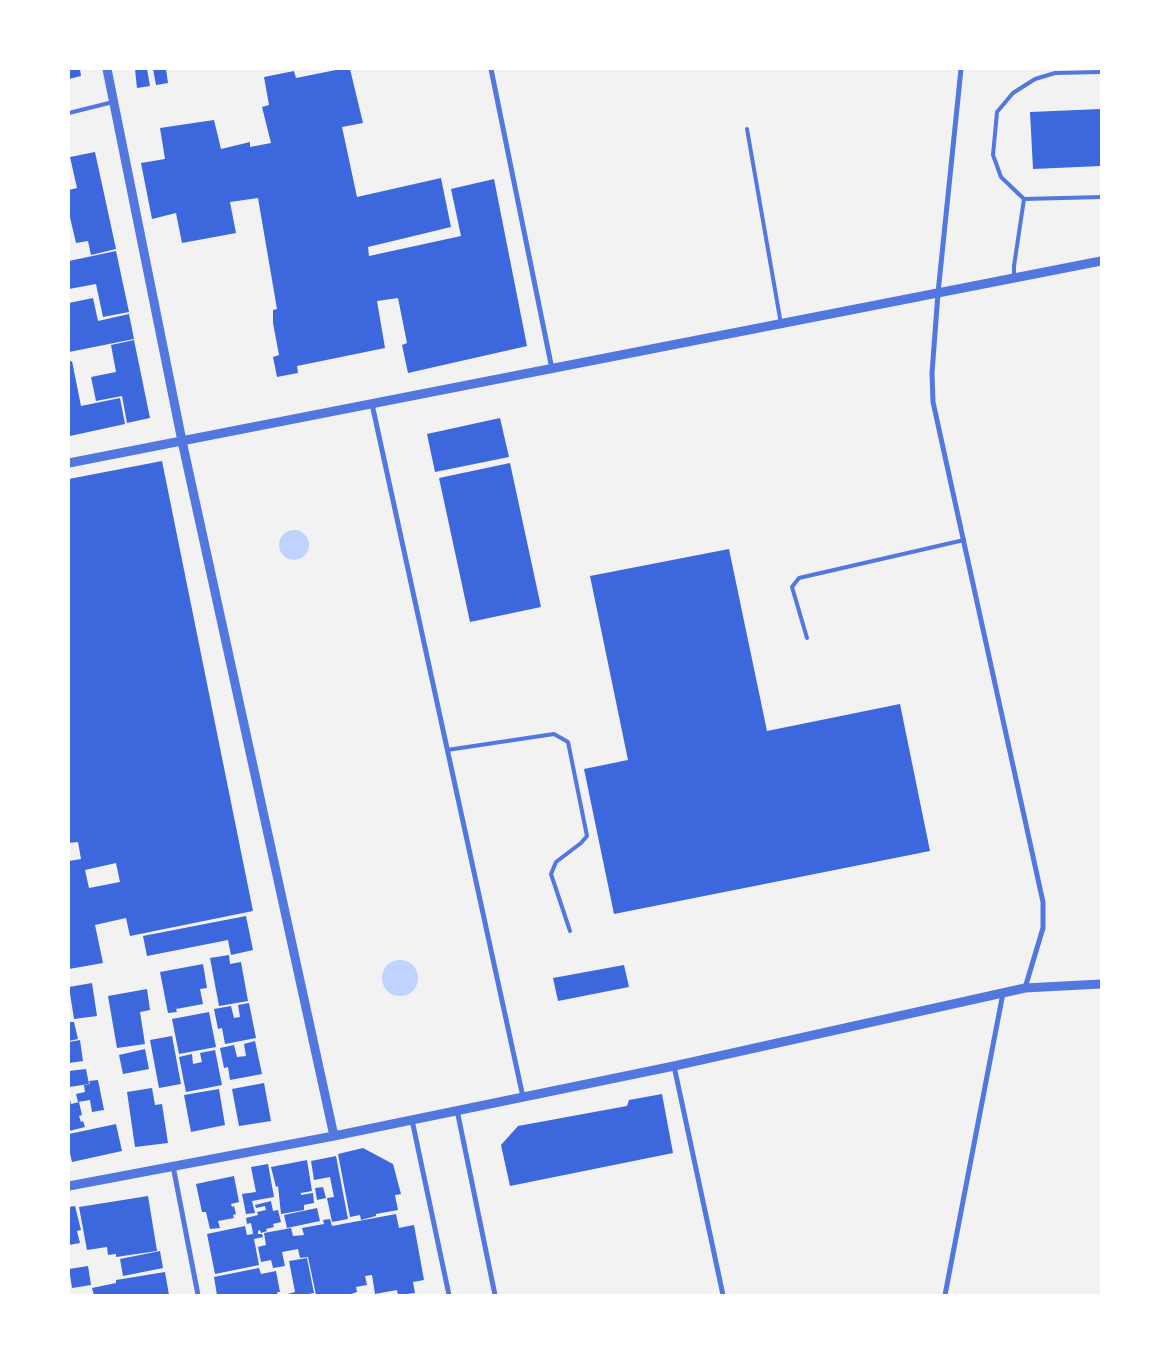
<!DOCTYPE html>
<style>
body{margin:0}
#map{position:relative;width:1170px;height:1364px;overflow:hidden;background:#f2f2f2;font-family:Figtree,sans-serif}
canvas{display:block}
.frame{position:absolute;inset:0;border:70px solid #fff;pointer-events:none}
</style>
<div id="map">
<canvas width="1170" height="1364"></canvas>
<div class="frame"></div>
</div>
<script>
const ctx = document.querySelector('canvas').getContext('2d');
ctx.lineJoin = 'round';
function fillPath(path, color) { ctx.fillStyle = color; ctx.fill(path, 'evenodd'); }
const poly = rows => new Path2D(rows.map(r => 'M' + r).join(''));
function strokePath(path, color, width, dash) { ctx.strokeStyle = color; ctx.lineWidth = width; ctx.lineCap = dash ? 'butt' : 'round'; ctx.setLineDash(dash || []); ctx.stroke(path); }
const water = poly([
 '279 545a15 15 0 1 1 30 0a15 15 0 1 1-30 0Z',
 '382 978a18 18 0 1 1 36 0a18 18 0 1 1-36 0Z'
]);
const building = poly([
 [69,69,80,69,81,76,69,79],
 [135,69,147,69,150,86,137,88],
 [153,69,166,69,168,83,156,85],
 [341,69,350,69,363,123,342,127,357,197,441,178,451,227,368,247,369,256,461,236,451,189,494,179,527,346,408,373,402,345,407,343,398,298,377,301,385,348,297,366,298,373,277,377,273,357,279,355,273,323,273,310,277,309,258,198,230,202,236,233,182,243,176,213,152,219,141,163,165,159,160,128,214,120,221,149,250,142,250,147,271,143,262,107,269,105,264,77,294,71,296,78],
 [1101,109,1101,166,1033,169,1030,112],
 [95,152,116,249,91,255,88,241,76,243,69,213,69,190,77,188,70,157],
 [116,251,129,312,103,317,96,284,69,289,69,261],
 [93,298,98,321,129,314,134,339,69,352,69,303],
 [134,340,150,418,127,423,122,396,96,401,91,377,116,372,111,345],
 [72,361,81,406,120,398,125,424,70,436,69,362],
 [500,418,509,457,435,472,427,434],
 [162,461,253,911,130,936,126,918,95,925,103,963,69,969,69,861,81,859,78,842,69,843,69,805,70,805,69,797,69,479],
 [116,863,120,882,89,888,85,870],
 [510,463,541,607,470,622,439,478],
 [729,549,767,731,900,704,930,851,614,914,584,769,628,760,590,576],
 [246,916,253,950,231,955,228,940,147,956,143,936],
 [229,955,230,964,241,962,248,1001,219,1006,210,958],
 [203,964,207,988,200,989,203,1004,176,1009,177,1012,168,1013,160,972],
 [624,965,629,987,558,1001,553,978],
 [92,983,97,1016,74,1019,69,987],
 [147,989,150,1010,140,1012,145,1044,117,1048,108,996],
 [249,1003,256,1038,225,1044,222,1028,218,1029,214,1009,231,1006,234,1018,240,1017,238,1005],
 [209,1012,216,1047,179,1054,172,1019],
 [69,1022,74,1022,78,1039,69,1041],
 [172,1036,181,1084,159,1088,150,1040],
 [80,1040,83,1061,69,1063,69,1042],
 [255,1041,262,1074,230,1080,228,1067,224,1068,220,1048,234,1045,237,1057,246,1056,244,1044],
 [145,1049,149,1069,123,1074,119,1055],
 [215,1050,222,1085,186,1092,179,1057,192,1054,193,1064,202,1062,200,1053],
 [86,1069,89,1084,69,1087,69,1071],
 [98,1080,104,1110,92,1112,90,1100,78,1102,76,1094,85,1092,84,1085,90,1084,89,1081],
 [264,1083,271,1121,239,1126,232,1089],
 [152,1088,155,1105,162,1104,168,1143,135,1147,127,1092],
 [219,1089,225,1125,191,1132,184,1095],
 [662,1094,673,1153,510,1186,501,1145,518,1126,627,1106,629,1100],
 [69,1096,71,1104,79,1102,82,1115,79,1116,81,1122,83,1121,85,1127,69,1131],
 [116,1124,122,1151,72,1162,69,1149,69,1134],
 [363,1148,393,1164,401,1194,395,1195,398,1210,376,1214,376,1216,361,1220,360,1215,350,1217,338,1154],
 [336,1156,348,1219,332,1222,327,1198,334,1197,330,1177,314,1180,311,1161],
 [307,1160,312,1191,301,1193,301,1195,313,1193,314,1203,304,1205,304,1210,281,1214,278,1186,276,1187,271,1167],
 [268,1164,274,1197,252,1201,255,1213,246,1214,242,1194,256,1192,251,1167],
 [234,1176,239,1202,231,1204,232,1207,234,1206,236,1214,233,1215,234,1218,218,1221,220,1228,210,1229,206,1212,202,1212,196,1184],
 [323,1187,326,1198,317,1200,315,1188],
 [148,1196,157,1251,116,1257,116,1254,108,1255,107,1247,87,1250,79,1207],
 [271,1201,273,1211,278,1210,281,1222,273,1224,274,1227,266,1229,267,1231,261,1233,260,1230,258,1231,258,1234,262,1234,263,1237,254,1239,251,1223,247,1224,246,1218,258,1215,257,1212,266,1210,265,1206,256,1208,255,1205],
 [75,1206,81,1230,77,1231,80,1243,69,1245,69,1207],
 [317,1208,320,1221,287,1228,284,1215],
 [396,1214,399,1228,414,1225,424,1280,413,1282,415,1293,398,1295,397,1290,375,1294,372,1275,365,1276,367,1285,356,1287,357,1292,351,1294,351,1295,316,1295,308,1257,300,1258,298,1249,282,1252,285,1266,273,1268,271,1260,261,1262,258,1247,266,1245,264,1233,291,1228,293,1236,304,1235,302,1228,324,1224,323,1220,330,1219,332,1226],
 [245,1226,247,1235,253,1234,259,1265,215,1274,207,1234],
 [160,1251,163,1268,123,1276,120,1259],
 [307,1258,314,1293,302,1295,284,1295,295,1292,289,1261],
 [88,1266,91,1285,72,1288,69,1269],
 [259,1268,261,1274,276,1271,280,1292,277,1292,278,1295,217,1295,214,1277],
 [165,1272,169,1295,94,1295,92,1288,116,1283,116,1280]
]);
const service = poly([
 [1101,72,1055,73,1035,79,1013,93,997,112,993,155,1001,177,1024,199,1101,197],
 [69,113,113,102],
 [747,129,781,324],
 [1014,278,1014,266,1024,199],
 [807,638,792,587,799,578,964,540],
 [447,750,554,734,568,742,587,836,581,843,556,862,551,874,570,931]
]);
const minor = poly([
 [491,69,552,369],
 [961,69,938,293,932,373,933,402,1043,902,1043,928,1025,988],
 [372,404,523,1097],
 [674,1066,723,1295],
 [457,1110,495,1295],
 [412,1120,449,1295],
 [173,1166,198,1295],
 [945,1295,1003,993]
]);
const tertiary = poly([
 [107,69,182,441,334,1136],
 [69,463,1101,261],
 [69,1186,334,1136,674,1066,1025,988,1101,984]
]);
fillPath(water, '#bfd3fe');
fillPath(building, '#3d67dc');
strokePath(service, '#5277de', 4);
strokePath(minor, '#5277de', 5);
strokePath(tertiary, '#5277de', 9);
</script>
